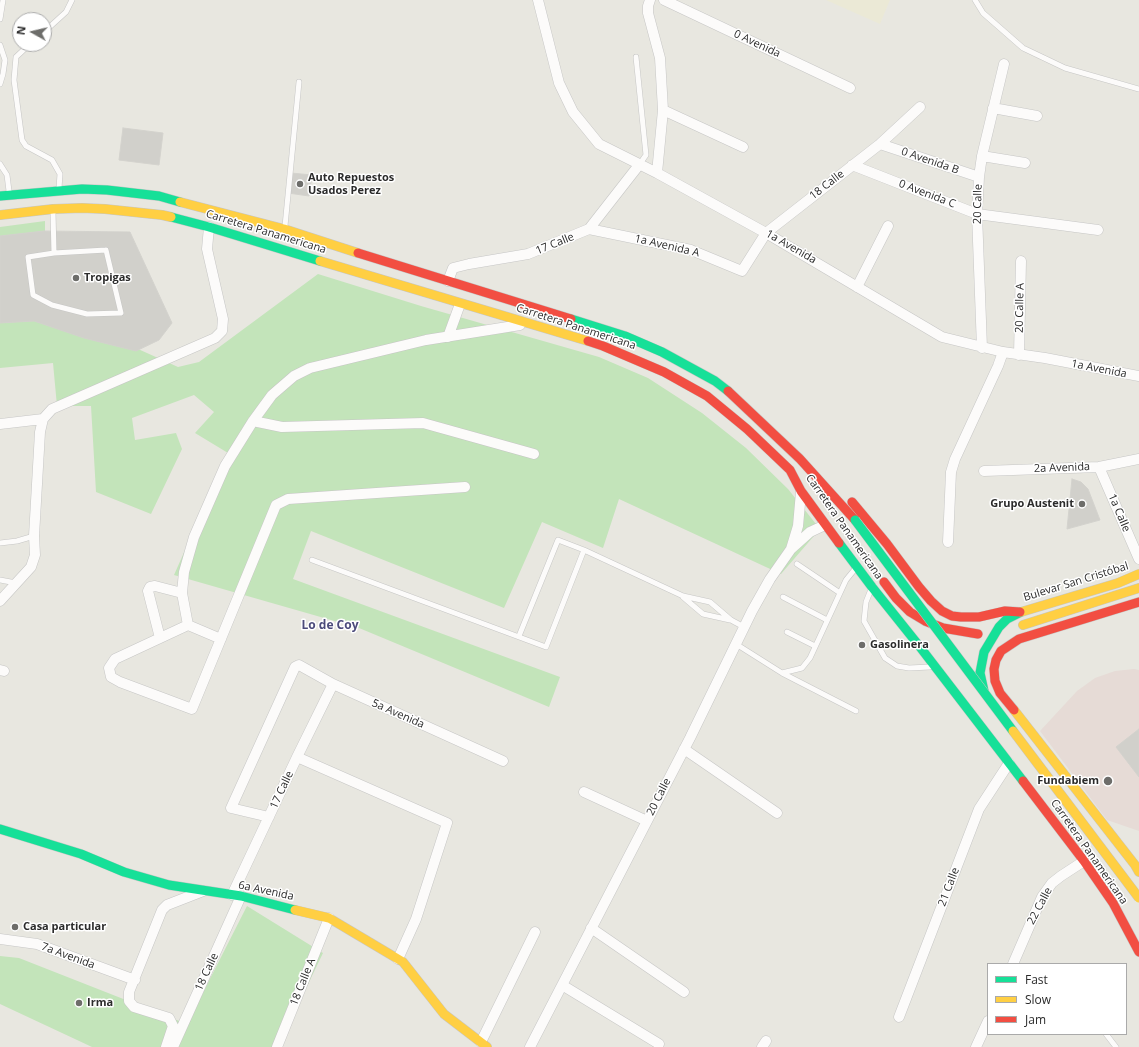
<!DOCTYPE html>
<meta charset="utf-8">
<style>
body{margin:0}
#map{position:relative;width:1139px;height:1047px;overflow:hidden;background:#e8e7e0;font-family:"Open Sans",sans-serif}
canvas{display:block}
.legend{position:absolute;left:987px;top:963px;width:140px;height:72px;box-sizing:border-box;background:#fff;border:1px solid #aaa;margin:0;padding:5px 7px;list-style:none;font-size:12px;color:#2b2b2b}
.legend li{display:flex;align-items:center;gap:8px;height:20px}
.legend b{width:20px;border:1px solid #aaa}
.north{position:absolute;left:12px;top:12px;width:40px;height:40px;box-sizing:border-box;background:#fff;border:1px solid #aaa;border-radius:50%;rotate:278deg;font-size:11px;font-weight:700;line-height:16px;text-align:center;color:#2b2b2b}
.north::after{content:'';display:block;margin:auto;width:14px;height:18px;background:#6d6d6a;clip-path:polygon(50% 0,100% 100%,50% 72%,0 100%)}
</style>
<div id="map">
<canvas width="1139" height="1047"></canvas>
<ul class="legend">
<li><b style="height:5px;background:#16e098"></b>Fast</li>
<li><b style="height:5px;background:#ffcf43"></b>Slow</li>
<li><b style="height:5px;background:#f24e42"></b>Jam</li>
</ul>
<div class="north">N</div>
</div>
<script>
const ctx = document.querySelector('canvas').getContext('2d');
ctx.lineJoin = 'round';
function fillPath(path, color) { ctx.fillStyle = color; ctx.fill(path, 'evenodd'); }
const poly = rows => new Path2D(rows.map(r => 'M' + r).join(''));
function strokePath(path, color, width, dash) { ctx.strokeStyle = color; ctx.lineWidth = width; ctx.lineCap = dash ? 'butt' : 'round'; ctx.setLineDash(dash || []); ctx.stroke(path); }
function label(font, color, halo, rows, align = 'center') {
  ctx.font = font + ' "Open Sans",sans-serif'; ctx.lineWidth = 3; ctx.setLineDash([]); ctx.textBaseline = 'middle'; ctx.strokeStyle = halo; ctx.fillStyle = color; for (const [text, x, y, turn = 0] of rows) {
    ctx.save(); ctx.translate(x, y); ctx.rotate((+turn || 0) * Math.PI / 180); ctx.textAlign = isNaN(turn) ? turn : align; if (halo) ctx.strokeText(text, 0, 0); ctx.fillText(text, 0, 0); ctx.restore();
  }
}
const education = poly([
 [826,0,890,0,880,24]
]);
const medical = poly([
 [1134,669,1139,670,1139,831,1107,820,1040,731,1077,691,1095,678,1115,671]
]);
const green = poly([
 [45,221,45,236,0,242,0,227],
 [318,274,421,306,599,357,648,378,702,413,746,448,788,489,820,529,781,574,619,499,603,548,542,522,504,608,311,531,293,579,560,677,549,707,359,628,174,575,228,453,195,433,214,412,194,395,132,418,135,440,176,433,182,449,151,514,96,492,91,406,57,406,53,363,0,368,0,320,56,312,178,367,199,362],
 [247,906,323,953,278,1047,92,1047,0,1004,0,956,19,958,187,1024]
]);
const building = poly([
 [123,128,163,133,159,165,119,160,123,128],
 [291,173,312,175,309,196,288,193,291,173],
 [44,231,130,232,172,323,159,340,136,351,84,338,34,321,0,323,0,236,44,231],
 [1072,479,1081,482,1088,489,1100,520,1067,529,1072,479],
 [1139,729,1139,777,1116,747,1139,729]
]);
const lane = poly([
 [975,0,983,13,1023,48,1065,68,1139,89],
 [0,19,3,0],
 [44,32,66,12,72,0],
 [30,44,16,57,14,80,22,140,26,146,52,160,60,174,59,188],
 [0,45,5,60,3,74,0,84],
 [636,57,646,155,639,165],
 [0,164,7,175,9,191],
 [53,212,54,253],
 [285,226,299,82],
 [106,250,121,313,87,314,52,305,33,295,28,257,54,253,106,250],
 [0,543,17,541,34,536],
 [312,560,546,647,584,550],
 [797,564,840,593],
 [0,580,16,583],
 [870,592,866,602,864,621,885,658,897,666,909,668,930,667],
 [683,597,703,614,730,620],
 [783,597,827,620],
 [787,632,815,646],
 [519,636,558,540,584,550,683,596,710,602,731,620,744,627],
 [736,644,782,673,802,668,810,658,846,580,855,569],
 [782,673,856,711],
 [1106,1034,1116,1047]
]);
const street = poly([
 [538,0,559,83,573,112,599,144,657,173,766,233,942,337,1003,352,1045,358,1139,376],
 [650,0,648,6,648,13,660,58,663,110,657,173],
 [664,0,850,88],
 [993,108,1037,116],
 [663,110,743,147],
 [880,144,979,177],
 [982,156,1025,163],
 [852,165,977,214,1098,230],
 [589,229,691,250,742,271,766,233,880,144,920,107],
 [448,281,453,268,469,264,528,254,589,229,639,165],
 [857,287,888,226],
 [448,337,460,304],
 [982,348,977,214,979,177,982,156,1004,64],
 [1019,355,1021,261],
 [253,421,282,427,423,423,534,454],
 [0,424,43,419],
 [1099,467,1139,559],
 [984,471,1099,467,1139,459],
 [948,542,951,472,955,459,998,366,1003,352],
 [791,549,798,526,801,492],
 [0,601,31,567,35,555,34,536,40,432,43,419,52,409,215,338,222,331,223,319,207,249,209,227],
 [188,625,182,593,184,572,194,537,225,466,253,421,272,395,294,376,310,368,426,340,520,325],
 [160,638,148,591,150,587,155,586,182,593],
 [221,639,188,625,115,659,109,668,111,677,120,682,192,709,276,505,288,499,465,487],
 [0,670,4,671],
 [684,749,777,813],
 [297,757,447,823,416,919,398,959],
 [584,792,647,821],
 [269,817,231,808,295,667,299,665,333,684,503,761],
 [232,895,297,757,333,684],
 [591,928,684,992],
 [0,939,37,944,135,980],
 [1013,964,1042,897,1052,883,1061,876,1084,861],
 [562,985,659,1044],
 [899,1017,979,809,1009,763],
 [481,1042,535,932],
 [166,1047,173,1026,169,1018,134,1007,129,1001,129,992,162,910,167,905,203,891],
 [173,1047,241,896],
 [277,1047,329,918],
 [530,1047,690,738,752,611,770,579,791,549,810,532,825,525],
 [762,1047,766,1041],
 [976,1047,988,1021]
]);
const fast = poly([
 [0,196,82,189,107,190,159,196,180,202],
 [171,217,209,227,320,261],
 [571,319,625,336,662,352,715,381,728,391],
 [839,543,872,587,920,647,1023,781],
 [984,691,980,673,984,652,999,627,1007,619,1021,612],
 [0,829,81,854,124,872,169,885,241,896,295,910]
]);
const slow = poly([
 [180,202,284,229,358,253],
 [0,215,53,209,82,208,105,209,162,215,171,217],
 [320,261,588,341],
 [1021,612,1118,583,1139,574],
 [1023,625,1139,588],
 [1014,710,1135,865,1139,872],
 [295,910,329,918,403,962,444,1014,487,1047]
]);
const jam = poly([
 [358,253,571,319],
 [588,341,603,346,664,372,707,396,747,429,790,470,801,491,839,543],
 [728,391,800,459,855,520],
 [852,502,887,544,919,587,931,601,942,611,952,616,961,617,979,617,1005,611,1020,612],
 [884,582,896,598,910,612,925,621,943,628,978,634],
 [1014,710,1000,693,995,681,994,669,996,660,1001,651,1019,639,1139,602],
 [1023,781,1084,861,1113,903,1139,952]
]);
const fastBridge = poly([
 [855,520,1013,731]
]);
const slowBridge = poly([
 [1013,731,1139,898]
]);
const markers = [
 [300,184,4,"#6d6d6a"],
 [76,278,4,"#6d6d6a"],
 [1082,504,4,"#6d6d6a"],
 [862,645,4,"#6d6d6a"],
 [1108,781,5,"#6d6d6a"],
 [15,927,4,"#6d6d6a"],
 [79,1003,4,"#6d6d6a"]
];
const streetNames = [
 ["0 Avenida",757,44,25],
 ["0 Avenida B",930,161,19],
 ["18 Calle",827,185,-38],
 ["0 Avenida C",927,194,21],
 ["20 Calle",978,204,-89],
 ["Carretera Panamericana",266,232,17],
 ["17 Calle",555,244,-22],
 ["1a Avenida A",667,246,13],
 ["1a Avenida",791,247,30],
 ["20 Calle A",1020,308,-89],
 ["Carretera Panamericana",576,327,18],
 ["1a Avenida",1099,369,11],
 ["2a Avenida",1062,468,-2],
 ["1a Calle",1119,513,67],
 ["Carretera Panamericana",844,527,55],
 ["Bulevar San Cristóbal",1076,582,-17],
 ["5a Avenida",398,714,24],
 ["17 Calle",282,790,-65],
 ["20 Calle",659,797,-63],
 ["Carretera Panamericana",1089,852,55],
 ["21 Calle",949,887,-69],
 ["6a Avenida",266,891,12],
 ["22 Calle",1040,906,-62],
 ["7a Avenida",68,956,20],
 ["18 Calle",207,972,-65],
 ["18 Calle A",303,982,-68]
];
const poiNames = [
 ["Auto Repuestos",308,178],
 ["Usados Perez",308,191],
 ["Tropigas",84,278],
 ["Grupo Austenit",1074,504,"right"],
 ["Gasolinera",870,645],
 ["Fundabiem",1099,781,"right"],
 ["Casa particular",23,927],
 ["Irma",87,1003]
];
const neighbourhoodNames = [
 ["Lo de Coy",330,626]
];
fillPath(education, '#ebe9d6');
fillPath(medical, '#e6dbd6');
fillPath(green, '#c3e4ba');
fillPath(building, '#d1d0cb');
strokePath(building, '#d3d2cd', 1);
strokePath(lane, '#c6c6c5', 6);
strokePath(street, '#c6c6c5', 11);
strokePath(fast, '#c6c6c5', 10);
strokePath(slow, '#c6c6c5', 10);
strokePath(jam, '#c6c6c5', 10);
strokePath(lane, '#fcfbfa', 5);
strokePath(street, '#fcfbfa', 10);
strokePath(fast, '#16e098', 9);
strokePath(slow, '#ffcf43', 9);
strokePath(jam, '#f24e42', 9);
strokePath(fastBridge, '#c5c4c1', 10, []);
strokePath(slowBridge, '#c5c4c1', 10, []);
strokePath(fastBridge, '#16e098', 9);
strokePath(slowBridge, '#ffcf43', 9);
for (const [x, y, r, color] of markers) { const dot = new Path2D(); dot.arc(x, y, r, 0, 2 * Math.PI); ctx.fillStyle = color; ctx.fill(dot); strokePath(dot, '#fff', 1.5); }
label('11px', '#2b2b2b', '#fff', streetNames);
label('bold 11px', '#2b2b2b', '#fff', poiNames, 'left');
label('bold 12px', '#4c4b7b', '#fff', neighbourhoodNames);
</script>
